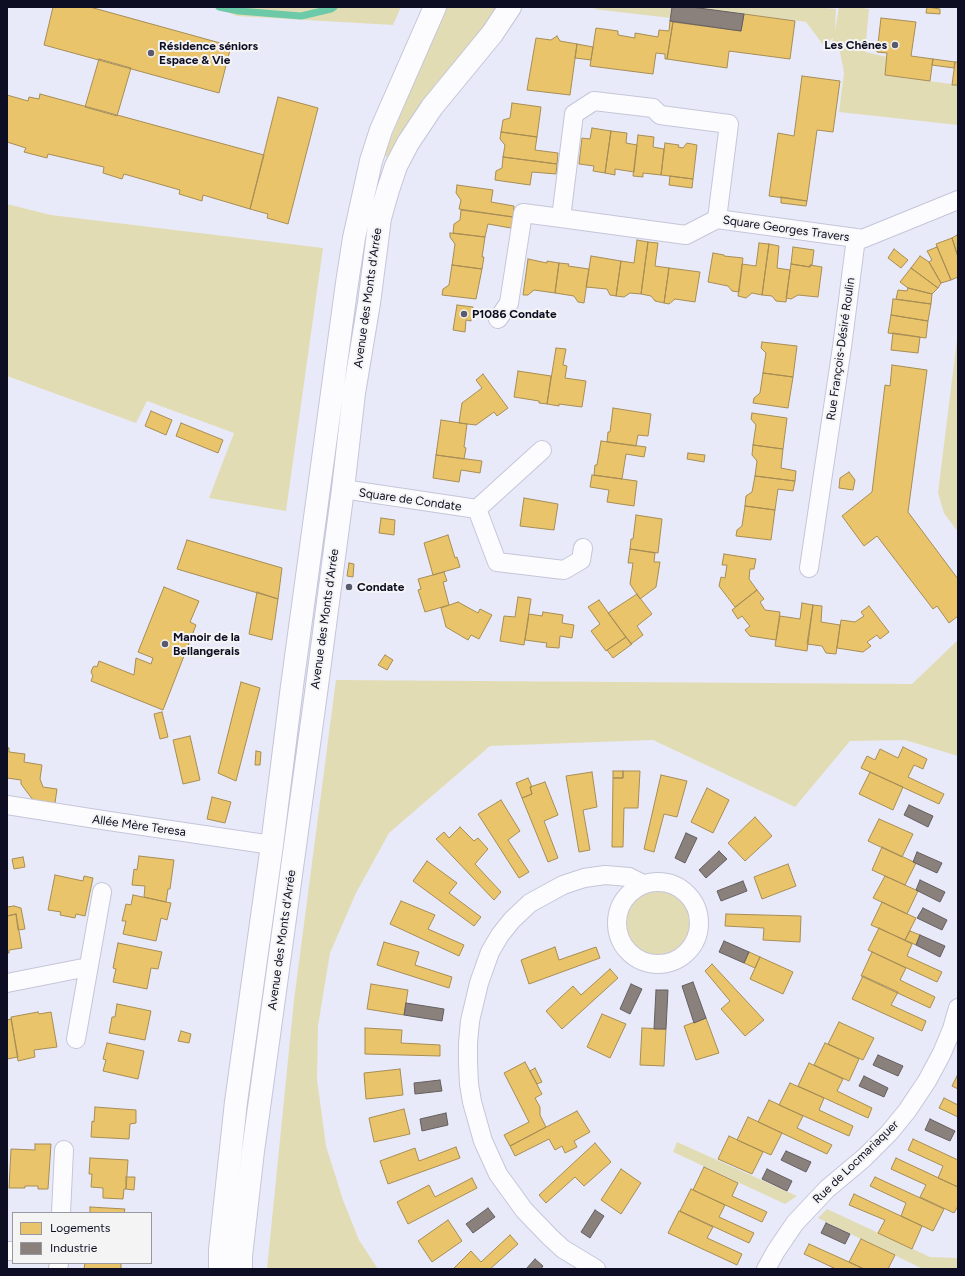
<!DOCTYPE html>
<meta charset="utf-8">
<style>
body{margin:0}
#map{position:relative;width:965px;height:1276px;overflow:hidden;background:#e8eaf9;font-family:Figtree,sans-serif}
canvas{display:block}
.frame{position:absolute;inset:0;border:8px solid #0d0d23;pointer-events:none}
.legend{position:absolute;left:12px;top:1212px;width:140px;height:52px;box-sizing:border-box;background:#f4f4f4;border:1px solid #9898a0;margin:0;padding:5px 7px;list-style:none;font-size:12px;color:#0d0d23}
.legend li{display:flex;align-items:center;gap:8px;height:20px}
.legend b{width:20px;border:1px solid #9898a0}
</style>
<div id="map">
<canvas width="965" height="1276"></canvas>
<div class="frame"></div>
<ul class="legend">
<li><b style="height:11px;background:#e9c46a"></b>Logements</li>
<li><b style="height:11px;background:#8a817c"></b>Industrie</li>
</ul>
</div>
<script>
const ctx = document.querySelector('canvas').getContext('2d');
ctx.lineJoin = 'round';
function fillPath(path, color) { ctx.fillStyle = color; ctx.fill(path, 'evenodd'); }
const poly = rows => new Path2D(rows.map(r => 'M' + r).join(''));
function strokePath(path, color, width, dash) { ctx.strokeStyle = color; ctx.lineWidth = width; ctx.lineCap = dash ? 'butt' : 'round'; ctx.setLineDash(dash || []); ctx.stroke(path); }
function label(font, color, halo, rows, align = 'center') {
  ctx.font = font + ' Figtree,sans-serif'; ctx.lineWidth = 4; ctx.setLineDash([]); ctx.textBaseline = 'middle'; ctx.strokeStyle = halo; ctx.fillStyle = color; for (const [text, x, y, turn = 0] of rows) {
    ctx.save(); ctx.translate(x, y); ctx.rotate((+turn || 0) * Math.PI / 180); ctx.textAlign = isNaN(turn) ? turn : align; if (halo) ctx.strokeText(text, 0, 0); ctx.fillText(text, 0, 0); ctx.restore();
  }
}
const green = poly([
 [214,7,401,7,393,25,237,16],
 [444,7,503,7,478,39,436,83,389,158,384,155],
 [601,7,672,7,671,18,593,9],
 [691,7,817,7,836,9,835,31,839,7,853,7,869,9,865,52,887,57,885,75,958,85,958,125,839,112,844,73,843,67,839,48,832,43,833,38,824,46,806,22],
 [7,204,51,215,323,248,286,511,209,498,234,433,147,401,136,423,7,376],
 [958,331,958,532,944,513,938,493],
 [958,640,958,756,905,740,850,741,795,807,653,740,490,746,389,833,356,893,330,953,318,1026,317,1079,326,1146,343,1200,359,1240,378,1269,267,1269,294,1000,336,680,912,684],
 '617 923a41 41 0 1 1 82 0a41 41 0 1 1-82 0Z',
 [677,1142,797,1196,785,1204,673,1152],
 [827,1209,930,1257,958,1258,958,1269,923,1269,818,1218]
]);
const homes = poly([
 [53,7,90,7,231,46,219,93,44,45,53,7],
 [927,7,940,9,940,14,926,13,927,7],
 [744,14,795,21,790,59,729,51,727,68,667,59,673,22,741,31,744,14],
 [881,18,916,22,911,56,933,59,930,81,885,75,887,53,877,52,881,18],
 [670,21,673,22,667,59,665,59,665,54,656,53,653,74,590,66,596,28,618,31,618,35,635,38,635,33,658,37,659,30,669,31,670,21],
 [557,36,560,41,577,44,570,95,527,90,536,38,551,40,557,36],
 [577,44,593,47,591,60,575,58,577,44],
 [99,59,131,68,117,116,85,107,99,59],
 [933,59,955,62,954,68,932,65,933,59],
 [955,62,958,62,958,85,952,85,955,62],
 [802,76,840,81,833,132,817,130,807,201,769,196,778,133,794,136,802,76],
 [40,94,264,155,250,209,203,195,202,201,179,194,180,190,124,174,122,179,103,173,104,167,48,154,47,158,24,152,26,148,7,142,7,95,28,101,29,97,39,99,40,94],
 [278,97,318,108,288,224,267,218,268,214,250,209,278,97],
 [512,103,541,107,537,137,501,132,503,120,510,118,512,103],
 [592,128,611,131,605,173,593,171,594,166,579,164,582,138,590,139,592,128],
 [611,131,627,133,626,143,637,145,634,172,615,169,615,175,605,173,611,131],
 [501,132,537,137,535,150,558,153,557,164,503,157,505,145,500,139,501,132],
 [638,135,654,137,653,147,664,149,661,175,643,173,643,177,633,176,638,135],
 [665,143,679,145,678,147,683,148,687,143,697,145,693,179,661,175,665,143],
 [503,157,557,164,556,174,532,172,530,185,495,180,496,171,502,168,503,157],
 [670,176,693,179,692,188,669,185,670,176],
 [457,185,493,190,491,202,514,206,513,217,459,209,461,200,456,193,457,185],
 [781,197,807,201,806,206,781,203,781,197],
 [461,210,513,217,511,228,488,224,485,237,453,233,454,224,460,220,461,210],
 [450,233,485,237,482,257,484,257,482,269,452,265,455,244,450,237,450,233],
 [957,235,958,235,958,257,952,238,957,235],
 [952,238,958,257,958,277,951,280,936,244,952,238],
 [637,240,648,242,641,294,630,293,624,297,616,296,621,261,634,263,637,240],
 [648,242,658,243,655,266,669,268,664,303,655,301,651,296,641,294,648,242],
 [759,243,769,244,762,295,752,293,746,298,738,296,742,264,756,266,759,243],
 [769,244,779,246,777,268,790,270,786,302,776,301,772,296,762,295,769,244],
 [793,247,814,250,812,265,810,265,810,267,791,264,793,247],
 [937,247,951,280,941,283,929,262,932,260,927,251,937,247],
 [894,249,908,260,901,268,888,258,894,249],
 [713,253,724,255,724,256,743,258,739,292,732,291,728,286,708,282,713,253],
 [591,256,621,261,616,296,610,295,607,289,586,287,591,256],
 [920,256,929,262,941,283,938,288,911,268,920,256],
 [528,259,547,263,547,261,559,263,555,293,534,290,528,295,523,295,528,259],
 [559,263,569,264,568,266,589,269,584,303,578,302,574,296,555,293,559,263],
 [791,264,810,267,810,265,822,267,818,297,798,295,791,299,786,298,791,264],
 [452,265,482,269,476,299,442,295,443,289,449,285,452,265],
 [669,268,700,272,695,302,675,299,669,304,664,303,669,268],
 [911,268,938,288,932,294,908,288,900,282,911,268],
 [908,288,932,294,931,304,896,299,898,290,907,291,908,288],
 [893,299,931,304,928,321,891,315,893,299],
 [457,305,473,307,471,321,466,320,465,332,453,330,457,305],
 [891,315,928,321,926,338,888,333,891,315],
 [893,333,920,337,918,353,891,350,893,333],
 [762,342,797,346,793,377,763,373,766,353,761,348,762,342],
 [556,348,566,349,563,365,567,366,565,378,586,381,582,407,559,404,559,406,547,404,556,348],
 [892,365,927,370,908,512,958,579,958,616,949,623,937,606,933,609,877,536,864,546,842,516,872,492,885,385,890,386,892,365],
 [518,371,551,376,547,404,539,403,539,401,514,397,518,371],
 [763,373,793,377,788,408,753,403,754,398,760,393,763,373],
 [483,374,508,408,497,416,494,412,476,425,459,423,462,403,482,388,476,380,483,374],
 [613,408,651,414,648,436,638,435,636,446,607,442,608,432,610,432,613,408],
 [151,411,172,420,166,435,145,426,151,411],
 [752,413,787,418,783,449,753,445,756,425,751,419,752,413],
 [441,420,467,424,464,447,466,448,464,459,436,455,441,420],
 [181,423,223,440,218,453,176,436,181,423],
 [601,441,646,447,644,457,626,454,622,479,594,475,595,465,597,465,601,441],
 [753,445,783,449,781,468,796,471,795,481,755,476,757,461,752,455,753,445],
 [688,453,705,455,704,462,687,459,688,453],
 [436,455,482,461,480,473,461,470,459,482,433,478,436,455],
 [849,472,855,480,853,490,839,488,840,478,849,472],
 [592,475,637,481,634,506,607,502,609,490,590,487,592,475],
 [755,476,795,481,793,491,778,489,775,510,745,506,746,496,752,492,755,476],
 [524,498,558,504,554,530,520,526,524,498],
 [745,506,775,510,771,540,736,536,737,530,742,526,745,506],
 [636,515,662,519,658,553,630,549,631,539,633,539,636,515],
 [381,518,395,520,394,535,379,533,381,518],
 [448,535,455,558,457,557,460,567,433,575,424,543,448,535],
 [187,540,282,568,278,599,177,569,187,540],
 [630,549,655,553,654,562,660,562,656,587,640,599,630,584,633,563,628,563,630,549],
 [724,554,756,559,754,569,750,569,749,579,757,590,735,607,719,586,721,577,725,578,727,565,722,565,724,554],
 [349,563,354,564,353,577,347,576,349,563],
 [444,572,447,581,443,582,449,605,425,612,418,590,421,589,418,579,444,572],
 [164,587,199,601,190,622,196,625,163,710,91,681,93,676,91,672,93,667,95,666,97,667,99,661,134,675,136,658,151,664,153,658,138,652,164,587],
 [757,590,764,599,760,602,765,610,780,612,776,640,750,636,745,630,750,626,742,616,738,619,732,610,757,590],
 [257,592,278,599,272,640,249,634,257,592],
 [637,594,652,614,637,626,643,635,631,644,608,613,637,594],
 [518,597,531,599,524,645,500,641,504,616,515,617,518,597],
 [599,600,626,637,606,651,591,631,600,624,588,607,599,600],
 [458,602,478,613,480,609,492,615,479,639,471,635,468,640,446,627,441,608,458,602],
 [802,603,813,605,807,651,775,646,780,616,800,619,802,603],
 [813,605,822,606,821,622,840,625,836,654,826,653,822,646,807,644,813,605],
 [869,606,889,632,880,639,877,635,867,642,871,646,863,652,837,648,841,620,855,622,864,616,861,612,869,606],
 [543,612,563,615,562,623,574,625,572,638,560,636,559,648,546,647,547,643,525,640,529,614,542,616,543,612],
 [626,637,632,644,613,658,607,650,626,637],
 [385,655,393,660,387,670,378,665,385,655],
 [241,682,260,688,236,781,218,773,241,682],
 [162,712,168,737,160,739,154,714,162,712],
 [190,736,200,780,183,784,173,740,190,736],
 [7,747,9,748,9,752,25,754,24,762,42,765,40,779,43,787,57,789,55,803,33,800,21,784,21,780,7,778,7,747],
 [903,747,927,759,923,769,914,765,908,777,944,794,939,804,861,768,867,756,875,760,880,749,898,758,903,747],
 [256,751,261,752,260,765,255,765,256,751],
 [613,771,623,771,623,778,613,778,613,771],
 [623,771,640,771,638,808,624,808,623,847,612,847,613,778,623,778,623,771],
 [592,772,597,807,583,810,590,850,579,852,566,776,592,772],
 [870,772,903,787,893,810,859,794,870,772],
 [661,775,687,781,677,817,664,814,654,852,644,849,661,775],
 [528,778,532,787,530,787,532,794,522,798,516,783,528,778],
 [545,782,558,815,544,821,558,858,548,862,522,798,532,794,530,787,545,782],
 [707,788,729,800,713,833,691,822,707,788],
 [212,797,231,802,225,823,207,819,212,797],
 [501,800,520,831,508,840,529,872,519,878,478,814,501,800],
 [755,817,772,836,745,861,728,843,755,817],
 [879,819,913,834,902,857,868,841,879,819],
 [460,827,474,841,478,838,488,849,475,864,501,892,494,900,436,839,444,832,449,838,460,827],
 [882,847,916,863,905,885,872,870,882,847],
 [139,856,174,860,170,889,168,889,166,902,144,897,145,886,132,885,134,869,137,870,139,856],
 [23,857,25,867,14,869,12,859,23,857],
 [427,861,457,883,449,893,481,917,474,926,413,881,427,861],
 [788,864,796,886,762,899,754,877,788,864],
 [55,875,83,881,84,876,93,878,85,916,76,914,75,918,60,915,61,912,48,910,55,875],
 [885,876,918,891,907,914,873,898,885,876],
 [133,895,171,903,167,920,161,918,156,941,123,934,126,921,122,921,126,904,131,905,133,895],
 [401,901,435,915,428,929,464,945,459,956,390,924,401,901],
 [882,902,916,918,905,940,871,925,882,902],
 [14,906,21,908,25,929,18,930,16,914,7,916,7,907,14,906],
 [16,914,22,948,9,950,9,953,7,953,7,916,16,914],
 [726,914,801,916,800,942,763,940,764,928,725,926,726,914],
 [879,928,912,944,907,956,942,972,937,982,868,950,879,928],
 [910,931,920,935,916,945,905,940,910,931],
 [384,942,419,952,415,965,452,977,449,988,377,965,384,942],
 [118,943,162,952,158,969,151,968,147,989,113,982,116,969,113,968,118,943],
 [555,947,559,960,596,947,600,958,529,984,521,960,555,947],
 [749,952,760,957,755,968,744,963,749,952],
 [872,952,906,968,900,980,935,997,930,1008,861,976,872,952],
 [760,957,793,972,783,994,750,979,760,957],
 [712,964,764,1020,745,1036,721,1009,730,1001,705,971,712,964],
 [610,969,618,978,562,1029,546,1011,573,986,581,995,610,969],
 [863,976,898,992,891,1005,926,1021,922,1031,852,999,863,976],
 [371,984,408,990,404,1015,367,1009,371,984],
 [117,1004,151,1011,145,1040,109,1033,112,1017,115,1017,117,1004],
 [38,1012,39,1014,51,1012,57,1047,34,1050,35,1057,18,1061,11,1017,38,1012],
 [602,1014,626,1024,610,1058,587,1047,602,1014],
 [706,1018,719,1053,696,1060,684,1026,706,1018],
 [11,1019,18,1057,7,1059,7,1020,11,1019],
 [839,1022,874,1038,863,1060,828,1044,839,1022],
 [365,1028,402,1030,401,1043,440,1045,440,1056,365,1054,365,1028],
 [642,1028,666,1029,664,1066,640,1065,642,1028],
 [181,1031,191,1034,189,1043,178,1041,181,1031],
 [107,1043,144,1051,138,1079,103,1071,106,1060,103,1059,107,1043],
 [825,1043,859,1059,849,1081,814,1065,825,1043],
 [525,1062,542,1094,535,1098,540,1107,540,1115,546,1127,510,1146,504,1135,529,1122,504,1073,525,1062],
 [809,1063,843,1079,837,1091,872,1108,868,1118,798,1086,809,1063],
 [535,1068,542,1082,537,1084,530,1071,535,1068],
 [400,1069,403,1095,366,1099,364,1073,400,1069],
 [957,1076,958,1077,958,1089,952,1086,957,1076],
 [790,1083,824,1098,819,1110,853,1126,849,1136,779,1105,790,1083],
 [944,1098,958,1105,958,1117,939,1108,944,1098],
 [769,1100,803,1116,797,1128,832,1145,827,1154,758,1122,769,1100],
 [95,1107,136,1110,136,1123,130,1124,129,1139,91,1137,92,1121,94,1122,95,1107],
 [404,1109,410,1134,374,1142,369,1118,404,1109],
 [577,1111,590,1132,574,1141,577,1147,565,1153,562,1146,555,1150,549,1139,515,1156,510,1146,577,1111],
 [748,1117,782,1133,771,1155,737,1140,748,1117],
 [729,1136,763,1152,752,1174,718,1159,729,1136],
 [913,1139,958,1160,958,1187,938,1178,943,1166,908,1150,913,1139],
 [595,1143,611,1162,584,1186,575,1177,546,1203,539,1195,595,1143],
 [35,1144,51,1144,48,1189,38,1189,38,1186,25,1186,25,1188,9,1188,11,1149,35,1150,35,1144],
 [456,1147,460,1158,388,1184,380,1161,415,1148,419,1161,456,1147],
 [90,1158,128,1160,126,1189,124,1189,123,1199,103,1198,103,1188,91,1187,92,1174,89,1174,90,1158],
 [896,1158,958,1187,958,1206,954,1213,920,1197,926,1185,891,1169,896,1158],
 [704,1167,738,1183,732,1196,767,1212,762,1222,693,1190,704,1167],
 [621,1169,641,1183,621,1214,601,1200,621,1169],
 [126,1177,135,1177,134,1190,126,1189,126,1177],
 [875,1177,944,1209,933,1231,901,1216,906,1203,870,1186,875,1177],
 [472,1178,477,1188,408,1224,397,1202,429,1185,435,1197,472,1178],
 [691,1189,725,1205,719,1217,754,1233,749,1243,680,1211,691,1189],
 [854,1194,922,1226,912,1249,878,1233,885,1220,849,1205,854,1194],
 [90,1207,125,1209,124,1213,90,1213,90,1207],
 [679,1211,713,1227,707,1238,742,1254,737,1265,668,1233,679,1211],
 [448,1220,462,1241,432,1262,418,1241,448,1220],
 [510,1235,518,1244,490,1269,453,1269,471,1251,481,1262,510,1235],
 [861,1239,895,1255,888,1269,864,1269,849,1262,861,1239],
 [809,1244,849,1262,864,1269,836,1269,804,1254,809,1244],
 [85,1263,121,1263,121,1269,84,1269,85,1263]
]);
const industry = poly([
 [672,7,691,7,744,14,741,31,670,21,672,7],
 [909,805,933,816,928,827,904,815,909,805],
 [686,833,697,838,685,863,675,858,686,833],
 [719,851,727,859,706,878,699,870,719,851],
 [917,852,942,863,937,873,913,862,917,852],
 [920,880,945,892,940,902,916,890,920,880],
 [743,881,747,891,721,901,717,891,743,881],
 [923,908,947,920,942,930,917,918,923,908],
 [920,935,945,946,940,957,916,945,920,935],
 [724,941,749,952,744,963,719,952,724,941],
 [693,982,706,1018,694,1023,682,986,693,982],
 [631,984,642,989,630,1014,620,1009,631,984],
 [656,990,668,990,666,1029,654,1029,656,990],
 [406,1003,444,1009,442,1021,404,1015,406,1003],
 [878,1055,903,1066,898,1076,873,1065,878,1055],
 [864,1076,888,1088,884,1097,859,1086,864,1076],
 [440,1080,442,1091,415,1094,414,1083,440,1080],
 [446,1113,448,1125,422,1131,420,1119,446,1113],
 [930,1119,955,1131,950,1141,925,1130,930,1119],
 [786,1151,811,1162,806,1172,781,1160,786,1151],
 [767,1169,792,1181,787,1191,762,1179,767,1169],
 [488,1208,495,1217,473,1233,466,1224,488,1208],
 [595,1210,604,1216,590,1238,581,1232,595,1210],
 [826,1223,850,1234,845,1244,821,1233,826,1223],
 [535,1259,543,1266,541,1269,526,1269,535,1259]
]);
const stream = poly([
 [219,7,239,11,301,16,331,9,334,7]
]);
const street = poly([
 [717,219,686,235,561,218,574,114,594,101,653,108,660,115,729,124,717,219,856,238],
 [498,319,509,303,523,213,561,218],
 [343,489,477,509],
 [477,509,497,562,564,570,581,560,583,548],
 [477,509,542,450],
 [809,568,842,347,856,238,862,239,958,200],
 [7,805,109,821,272,845],
 '617 923a41 41 0 1 1 82 0a41 41 0 1 1-82 0Z',
 [7,983,88,967],
 [76,1039,102,892],
 [61,1213,64,1150],
 [7,1251,13,1251],
 [58,1269,59,1263],
 [596,1269,563,1249,550,1237,524,1210,498,1174,483,1141,472,1102,469,1084,468,1063,468,1043,470,1021,479,983,490,952,500,935,512,920,530,903,563,885,584,878,605,875,629,877,643,884],
 [766,1269,776,1251,795,1223,827,1189,864,1158,889,1133,907,1111,927,1081,942,1053,952,1029,958,1008]
]);
const secondary = poly([
 [220,1269,220,1250,236,1102,272,845,292,686,347,283,354,238,371,161,381,130,435,7],
 [241,1269,241,1256,253,1151,316,693,343,489,354,393,369,303,380,218,388,190,396,166,408,143,432,107,492,34,510,7]
]);
const markers = [
 [895,45,4,"#5a5a6e"],
 [151,53,4,"#5a5a6e"],
 [464,314,4,"#5a5a6e"],
 [349,587,4,"#5a5a6e"],
 [165,644,4,"#5a5a6e"]
];
const poiNames = [
 ["Les Chênes",887,45,"right"],
 ["Résidence séniors",159,46],
 ["Espace & Vie",159,60],
 ["P1086 Condate",472,314],
 ["Condate",357,587],
 ["Manoir de la",173,637],
 ["Bellangerais",173,651]
];
const streetNames = [
 ["Square Georges Travers",786,229,8],
 ["Avenue des Monts d'Arrée",368,298,-82],
 ["Rue François-Désiré Roulin",841,349,-82],
 ["Square de Condate",410,500,8],
 ["Avenue des Monts d'Arrée",325,619,-82],
 ["Allée Mère Teresa",139,826,8],
 ["Avenue des Monts d'Arrée",282,940,-82],
 ["Rue de Locmariaquer",856,1162,-44]
];
fillPath(green, '#e2dcb5');
fillPath(homes, '#e9c46a');
strokePath(homes, '#a78d55', 1);
fillPath(industry, '#8a817c');
strokePath(industry, '#645e61', 1);
strokePath(stream, '#6ccaa8', 7);
strokePath(street, '#c4c6d9', 20);
strokePath(secondary, '#c4c6d9', 24);
strokePath(street, '#fcfcfe', 18);
strokePath(secondary, '#fcfcfe', 22);
for (const [x, y, r, color] of markers) { const dot = new Path2D(); dot.arc(x, y, r, 0, 2 * Math.PI); ctx.fillStyle = color; ctx.fill(dot); strokePath(dot, '#f4f4f4', 1.5); }
label('bold 12px', '#0d0d23', '#f4f4f4', poiNames, 'left');
label('12px', '#0d0d23', '#f4f4f4', streetNames);
</script>
